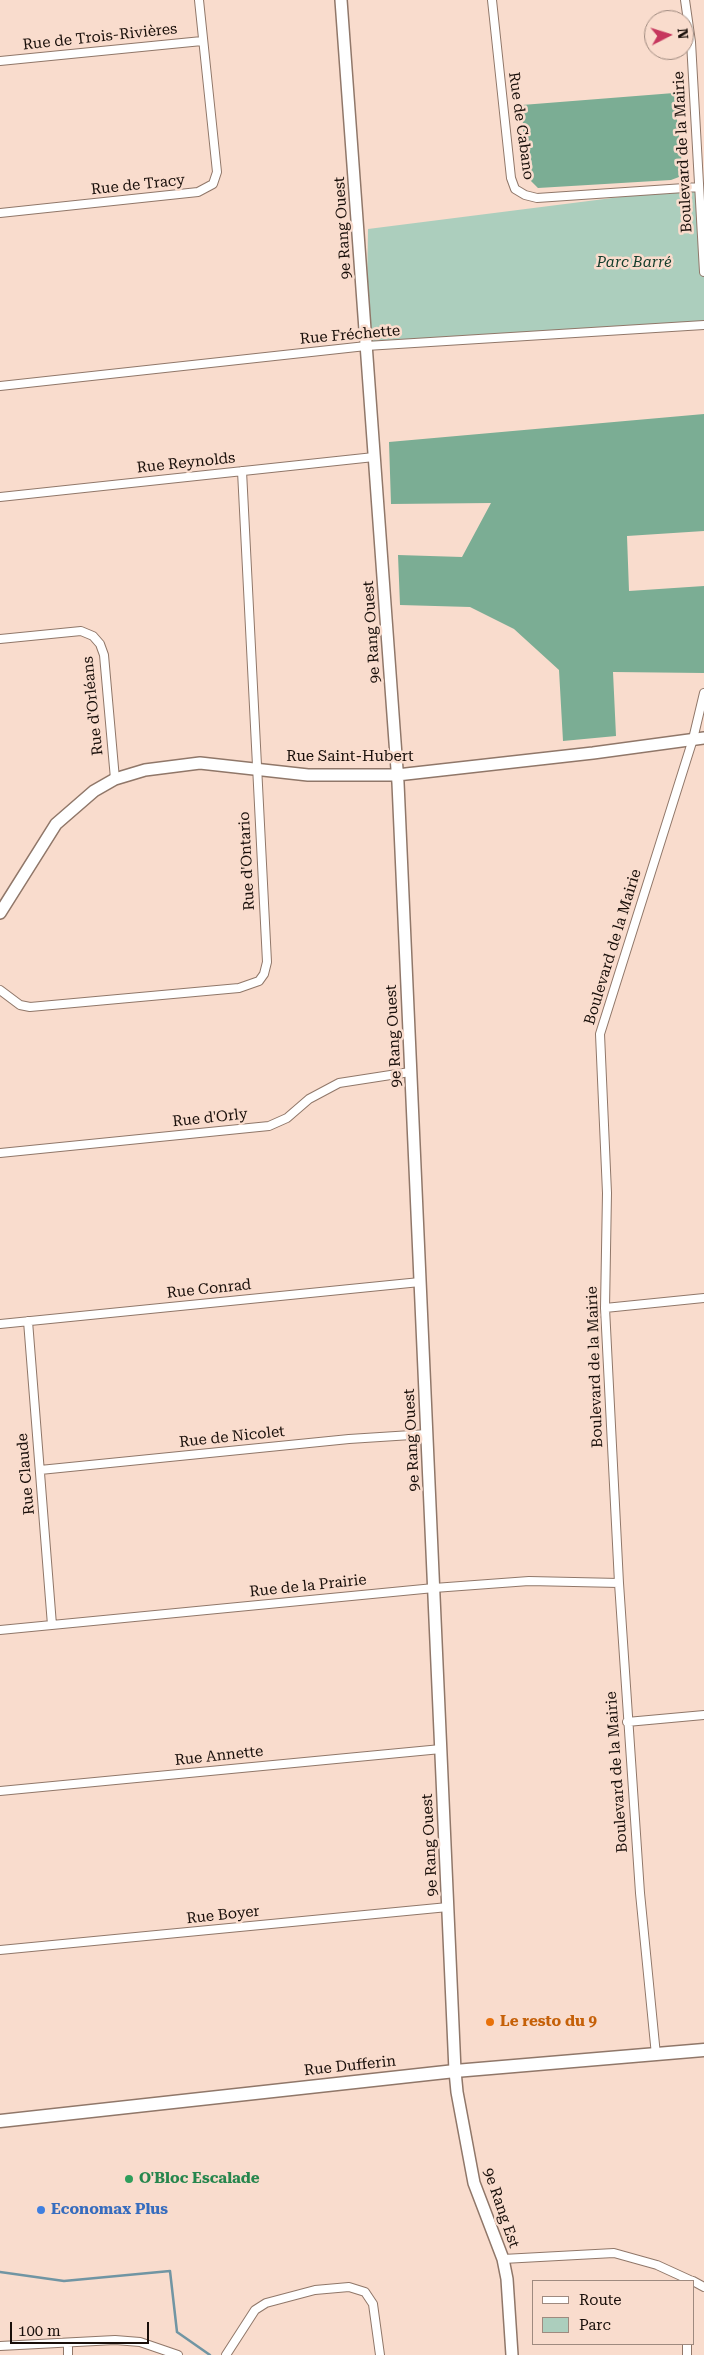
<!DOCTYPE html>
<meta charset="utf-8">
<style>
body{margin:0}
#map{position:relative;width:704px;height:2355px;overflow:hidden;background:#f9dccd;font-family:"Roboto Serif",serif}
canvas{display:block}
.legend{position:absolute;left:532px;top:2280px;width:162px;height:65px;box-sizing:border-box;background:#f9dccd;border:1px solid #9f8a7f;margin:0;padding:6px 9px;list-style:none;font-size:15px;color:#190f0a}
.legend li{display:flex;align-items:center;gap:10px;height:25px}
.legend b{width:25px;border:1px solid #9f8a7f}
.north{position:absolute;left:644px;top:10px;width:50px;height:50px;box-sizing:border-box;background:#f9dccd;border:1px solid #9f8a7f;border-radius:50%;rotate:85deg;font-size:14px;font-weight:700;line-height:20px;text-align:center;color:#190f0a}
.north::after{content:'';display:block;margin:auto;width:18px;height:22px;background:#c6375e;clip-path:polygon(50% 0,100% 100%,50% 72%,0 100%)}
.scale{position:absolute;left:10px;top:2322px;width:139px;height:22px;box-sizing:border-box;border:2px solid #190f0a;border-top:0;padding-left:6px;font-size:15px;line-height:18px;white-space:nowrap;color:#190f0a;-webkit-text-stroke:4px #f9dccd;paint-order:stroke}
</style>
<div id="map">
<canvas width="704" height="2355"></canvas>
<ul class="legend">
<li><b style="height:6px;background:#fff"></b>Route</li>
<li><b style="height:14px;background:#accebd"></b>Parc</li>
</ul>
<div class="north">N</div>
<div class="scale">100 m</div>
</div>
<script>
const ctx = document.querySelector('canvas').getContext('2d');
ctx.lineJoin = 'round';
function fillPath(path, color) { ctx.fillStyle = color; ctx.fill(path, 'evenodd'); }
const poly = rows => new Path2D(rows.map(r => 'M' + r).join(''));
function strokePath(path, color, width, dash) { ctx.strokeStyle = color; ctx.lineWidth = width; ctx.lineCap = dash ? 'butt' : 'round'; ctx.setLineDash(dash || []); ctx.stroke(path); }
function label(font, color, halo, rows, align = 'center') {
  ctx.font = font + ' "Roboto Serif",serif'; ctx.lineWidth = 5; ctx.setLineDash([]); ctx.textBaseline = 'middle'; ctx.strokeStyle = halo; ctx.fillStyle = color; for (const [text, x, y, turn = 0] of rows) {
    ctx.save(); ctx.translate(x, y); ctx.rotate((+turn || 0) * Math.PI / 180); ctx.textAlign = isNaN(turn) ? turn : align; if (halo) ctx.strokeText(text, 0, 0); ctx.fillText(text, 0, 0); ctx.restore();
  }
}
const green = poly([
 [699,187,704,272,704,325,366,346,368,229]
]);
const forest = poly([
 [674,93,683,173,679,177,671,180,538,188,525,175,522,105],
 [704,414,704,531,627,536,629,591,704,586,704,673,613,672,616,736,563,741,559,670,514,629,470,607,400,605,398,555,462,557,491,503,391,504,389,442]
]);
const stream = poly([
 [0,2272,64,2281,170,2271,177,2332,210,2355]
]);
const street = poly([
 [492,0,511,178,515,189,525,195,537,198,699,187],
 [685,0,691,42,704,272],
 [0,61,202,41],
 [0,213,198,192,213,184,217,172,199,0],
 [0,386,366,346,704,325],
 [0,497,374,457],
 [0,639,81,631,93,636,100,644,104,655,115,779],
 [0,990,20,1005,30,1007,239,988,259,981,264,974,267,962,242,471],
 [0,1153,269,1126,287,1118,309,1099,339,1083,410,1072],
 [605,1308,704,1298],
 [28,1321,52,1625],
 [0,1324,420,1282],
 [40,1470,349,1439,427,1434],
 [0,1630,434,1588,529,1581,619,1583],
 [627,1722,704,1715],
 [0,1791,441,1749],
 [0,1950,448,1907],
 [656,2055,640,1893,619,1583,605,1308,607,1193,600,1034,693,739,704,693],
 [503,2259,614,2253,657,2265,692,2281],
 [693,2281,704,2287],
 [68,2343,68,2355],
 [687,2344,687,2355],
 [0,2346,115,2340,140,2342,178,2355],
 [226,2355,255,2310,266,2303,315,2290,349,2287,365,2292,373,2304,380,2355]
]);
const secondary = poly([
 [341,0,398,783,455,2071,457,2092,474,2183,503,2259,507,2279,512,2355],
 [0,913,56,824,94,791,115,779,145,770,200,763,308,775,397,775,593,753,704,738]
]);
const primary = poly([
 [0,2121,455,2071,704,2050]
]);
const markers = [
 [490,2022,5,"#e8710a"],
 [129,2179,5,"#2e9e5b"],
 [41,2210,5,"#3f7fe0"]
];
const streetNames = [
 ["Rue de Trois-Rivières",100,37,-6],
 ["Rue de Cabano",521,126,82],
 ["Boulevard de la Mairie",683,152,-93],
 ["Rue de Tracy",138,185,-6],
 ["9e Rang Ouest",343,228,-94],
 ["Rue Fréchette",350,335,-5],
 ["Rue Reynolds",186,463,-6],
 ["9e Rang Ouest",372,632,-94],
 ["Rue d'Orléans",93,706,-96],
 ["Rue Saint-Hubert",350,757],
 ["Rue d'Ontario",247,861,-93],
 ["Boulevard de la Mairie",613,947,-73],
 ["9e Rang Ouest",394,1036,-93],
 ["Rue d'Orly",210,1118,-6],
 ["Rue Conrad",209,1289,-6],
 ["Boulevard de la Mairie",595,1367,-92],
 ["Rue de Nicolet",232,1437,-6],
 ["9e Rang Ouest",412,1440,-93],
 ["Rue Claude",26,1474,-95],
 ["Rue de la Prairie",308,1586,-6],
 ["Rue Annette",219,1756,-6],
 ["Boulevard de la Mairie",617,1772,-94],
 ["9e Rang Ouest",430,1845,-93],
 ["Rue Boyer",223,1915,-6],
 ["Rue Dufferin",350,2066,-6],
 ["9e Rang Est",501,2208,71]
];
const parkNames = [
 ["Parc Barré",634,263]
];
const foodNames = [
 ["Le resto du 9",500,2022]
];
const leisureNames = [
 ["O'Bloc Escalade",139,2179]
];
const shopNames = [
 ["Economax Plus",51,2210]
];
fillPath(green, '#accebd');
fillPath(forest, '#7bad94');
strokePath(stream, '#7195a3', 2.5);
strokePath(street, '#907769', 10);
strokePath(secondary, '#907769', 14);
strokePath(primary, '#907769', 15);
strokePath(street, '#fff', 8);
strokePath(secondary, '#fff', 11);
strokePath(primary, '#fff', 12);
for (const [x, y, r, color] of markers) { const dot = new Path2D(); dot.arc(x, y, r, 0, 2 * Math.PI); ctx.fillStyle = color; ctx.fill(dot); strokePath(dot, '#f9dccd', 2); }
label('15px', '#190f0a', '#f9dccd', streetNames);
label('italic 15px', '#123c2b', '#f9dccd', parkNames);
label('bold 15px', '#c56008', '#f9dccd', foodNames, 'left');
label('bold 15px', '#27864d', '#f9dccd', leisureNames, 'left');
label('bold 15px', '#366cbe', '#f9dccd', shopNames, 'left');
</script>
